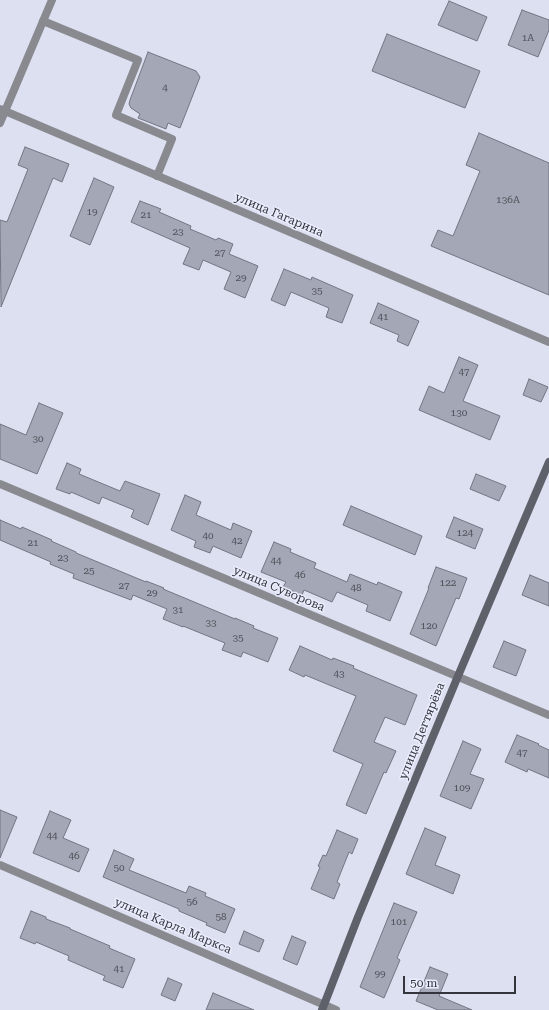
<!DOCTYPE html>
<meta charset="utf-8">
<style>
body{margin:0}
#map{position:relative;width:549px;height:1010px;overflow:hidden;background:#dde0f0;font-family:"Roboto Serif",serif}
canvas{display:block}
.scale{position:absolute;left:403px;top:976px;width:113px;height:18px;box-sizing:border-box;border:2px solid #34353c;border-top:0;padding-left:5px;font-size:12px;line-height:14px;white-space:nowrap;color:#34353c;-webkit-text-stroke:3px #eaedfe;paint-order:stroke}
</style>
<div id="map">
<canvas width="549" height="1010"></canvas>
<div class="scale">50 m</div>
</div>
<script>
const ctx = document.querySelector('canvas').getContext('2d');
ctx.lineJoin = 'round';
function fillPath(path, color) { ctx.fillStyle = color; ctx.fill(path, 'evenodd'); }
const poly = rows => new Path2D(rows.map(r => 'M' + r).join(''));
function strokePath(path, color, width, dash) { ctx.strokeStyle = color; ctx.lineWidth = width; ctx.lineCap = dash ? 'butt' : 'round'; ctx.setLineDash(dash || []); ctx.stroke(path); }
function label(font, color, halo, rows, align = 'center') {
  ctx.font = font + ' "Roboto Serif",serif'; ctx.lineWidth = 3; ctx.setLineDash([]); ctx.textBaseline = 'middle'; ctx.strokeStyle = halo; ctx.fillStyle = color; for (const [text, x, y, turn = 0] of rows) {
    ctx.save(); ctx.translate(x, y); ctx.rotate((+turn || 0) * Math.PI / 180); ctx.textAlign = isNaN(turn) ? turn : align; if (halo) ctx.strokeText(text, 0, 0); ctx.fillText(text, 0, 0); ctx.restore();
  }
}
const building = poly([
 [449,1,487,17,477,41,438,25,449,1],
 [522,10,549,20,549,30,538,57,508,45,522,10],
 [387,34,480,71,465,108,372,71,387,34],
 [148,52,196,71,200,77,180,128,168,123,166,129,138,118,140,114,131,108,129,104,130,100,148,52],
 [479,133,549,163,549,295,431,246,438,230,453,236,480,171,466,165,479,133],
 [25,147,69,164,62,182,53,178,1,307,0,220,7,222,28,169,18,165,25,147],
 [94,178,114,187,90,245,70,236,94,178],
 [140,201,161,209,159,212,191,226,190,229,216,240,218,238,233,244,229,254,258,266,245,298,224,289,231,272,203,260,199,270,183,264,190,248,131,222,140,201],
 [284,269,311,280,312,277,353,295,342,323,326,317,329,308,291,292,285,306,271,300,284,269],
 [378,303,419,321,408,346,397,341,399,335,370,323,378,303],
 [459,357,478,365,463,401,500,416,490,440,419,410,429,386,444,393,459,357],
 [529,379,548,387,541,402,523,395,529,379],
 [39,403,63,413,37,474,0,459,0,424,26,435,39,403],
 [67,463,81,469,79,474,120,491,125,481,160,494,148,525,131,517,134,510,102,497,99,504,71,492,70,494,56,489,67,463],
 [476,474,506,486,499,501,470,489,476,474],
 [185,495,201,502,196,515,231,530,233,523,252,531,241,558,213,546,210,553,194,547,196,541,171,530,185,495],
 [351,506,422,536,415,555,343,525,351,506],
 [454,517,483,529,475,549,446,537,454,517],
 [0,520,21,529,22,527,52,540,51,541,76,552,76,553,146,582,146,581,164,588,163,589,235,619,235,618,254,626,253,628,278,638,268,662,243,652,241,657,222,650,225,643,183,626,183,627,163,619,167,609,133,595,131,600,73,578,74,574,50,564,51,562,0,540,0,520],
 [274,542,291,549,290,552,316,563,314,568,347,582,350,574,377,585,378,582,402,592,390,621,366,611,368,605,337,592,332,602,304,590,302,595,283,587,286,582,261,572,274,542],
 [436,567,467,578,459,599,456,598,436,646,410,634,429,588,428,588,436,567],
 [530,575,549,583,549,606,522,595,530,575],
 [504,641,526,650,516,676,493,667,504,641],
 [300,646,332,660,333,658,354,666,353,668,417,695,405,725,385,717,374,742,396,751,386,773,384,772,366,814,346,805,363,764,333,751,356,696,305,675,304,677,289,670,300,646],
 [517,735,539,744,538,745,549,750,549,778,528,769,527,772,505,762,517,735],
 [463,741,481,749,470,774,484,779,471,809,440,796,463,741],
 [0,810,17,817,0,858,0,810],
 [50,811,71,820,63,838,89,849,79,872,33,853,50,811],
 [425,828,446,837,435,865,460,875,453,894,406,874,425,828],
 [337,830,358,839,352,854,349,852,337,882,340,884,334,899,311,889,320,867,318,866,323,855,326,856,337,830],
 [114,850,134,859,129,870,186,893,189,886,206,893,205,896,235,909,225,933,206,925,207,923,179,911,179,909,103,877,114,850],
 [394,903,417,912,397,958,400,960,384,998,360,987,394,903],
 [31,911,46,917,46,919,70,928,70,929,110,946,109,948,135,959,123,988,103,980,105,976,68,960,69,956,36,942,35,944,20,938,31,911],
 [244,931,264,940,259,952,239,944,244,931],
 [292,936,306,942,297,965,283,959,292,936],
 [430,967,448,974,439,996,472,1010,438,1010,416,1001,430,967],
 [168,978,182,984,175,1001,161,995,168,978],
 [213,993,254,1010,206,1010,213,993]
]);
const lane = poly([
 [43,21,138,60,116,115,172,139,157,176]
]);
const street = poly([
 [0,109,549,342],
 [0,123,52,0],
 [0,484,549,715],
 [0,865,336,1010]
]);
const secondary = poly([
 [322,1010,358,917,458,676,549,462]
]);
const numberNames = [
 ["1А",528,38],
 ["4",165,88],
 ["136А",508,200],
 ["19",92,212],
 ["21",146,215],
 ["23",178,232],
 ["27",220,253],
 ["29",241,278],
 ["35",317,291],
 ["41",383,317],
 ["47",464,372],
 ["130",459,413],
 ["30",38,439],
 ["124",465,533],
 ["40",208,536],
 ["42",237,541],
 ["21",33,543],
 ["23",63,558],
 ["44",276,561],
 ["25",89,571],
 ["46",300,575],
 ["122",448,583],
 ["27",124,586],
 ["48",356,588],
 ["29",152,593],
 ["31",178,610],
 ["33",211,623],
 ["120",429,626],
 ["35",238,638],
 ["43",339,674],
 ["47",522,753],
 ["109",462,788],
 ["44",52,836],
 ["46",74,856],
 ["50",119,868],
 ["56",192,902],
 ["58",221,917],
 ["101",399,922],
 ["41",119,969],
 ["99",380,974]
];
const streetNames = [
 ["улица Гагарина",279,215,23],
 ["улица Суворова",279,589,23],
 ["улица Дегтярёва",422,731,-68],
 ["улица Карла Маркса",173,926,23]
];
fillPath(building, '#a4a7b6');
strokePath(building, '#737584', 1);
strokePath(lane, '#888a90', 8);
strokePath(street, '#888a90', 8);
strokePath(secondary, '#5e606a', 8);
label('10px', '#50525a', null, numberNames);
label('12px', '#34353c', '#eaedfe', streetNames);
</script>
